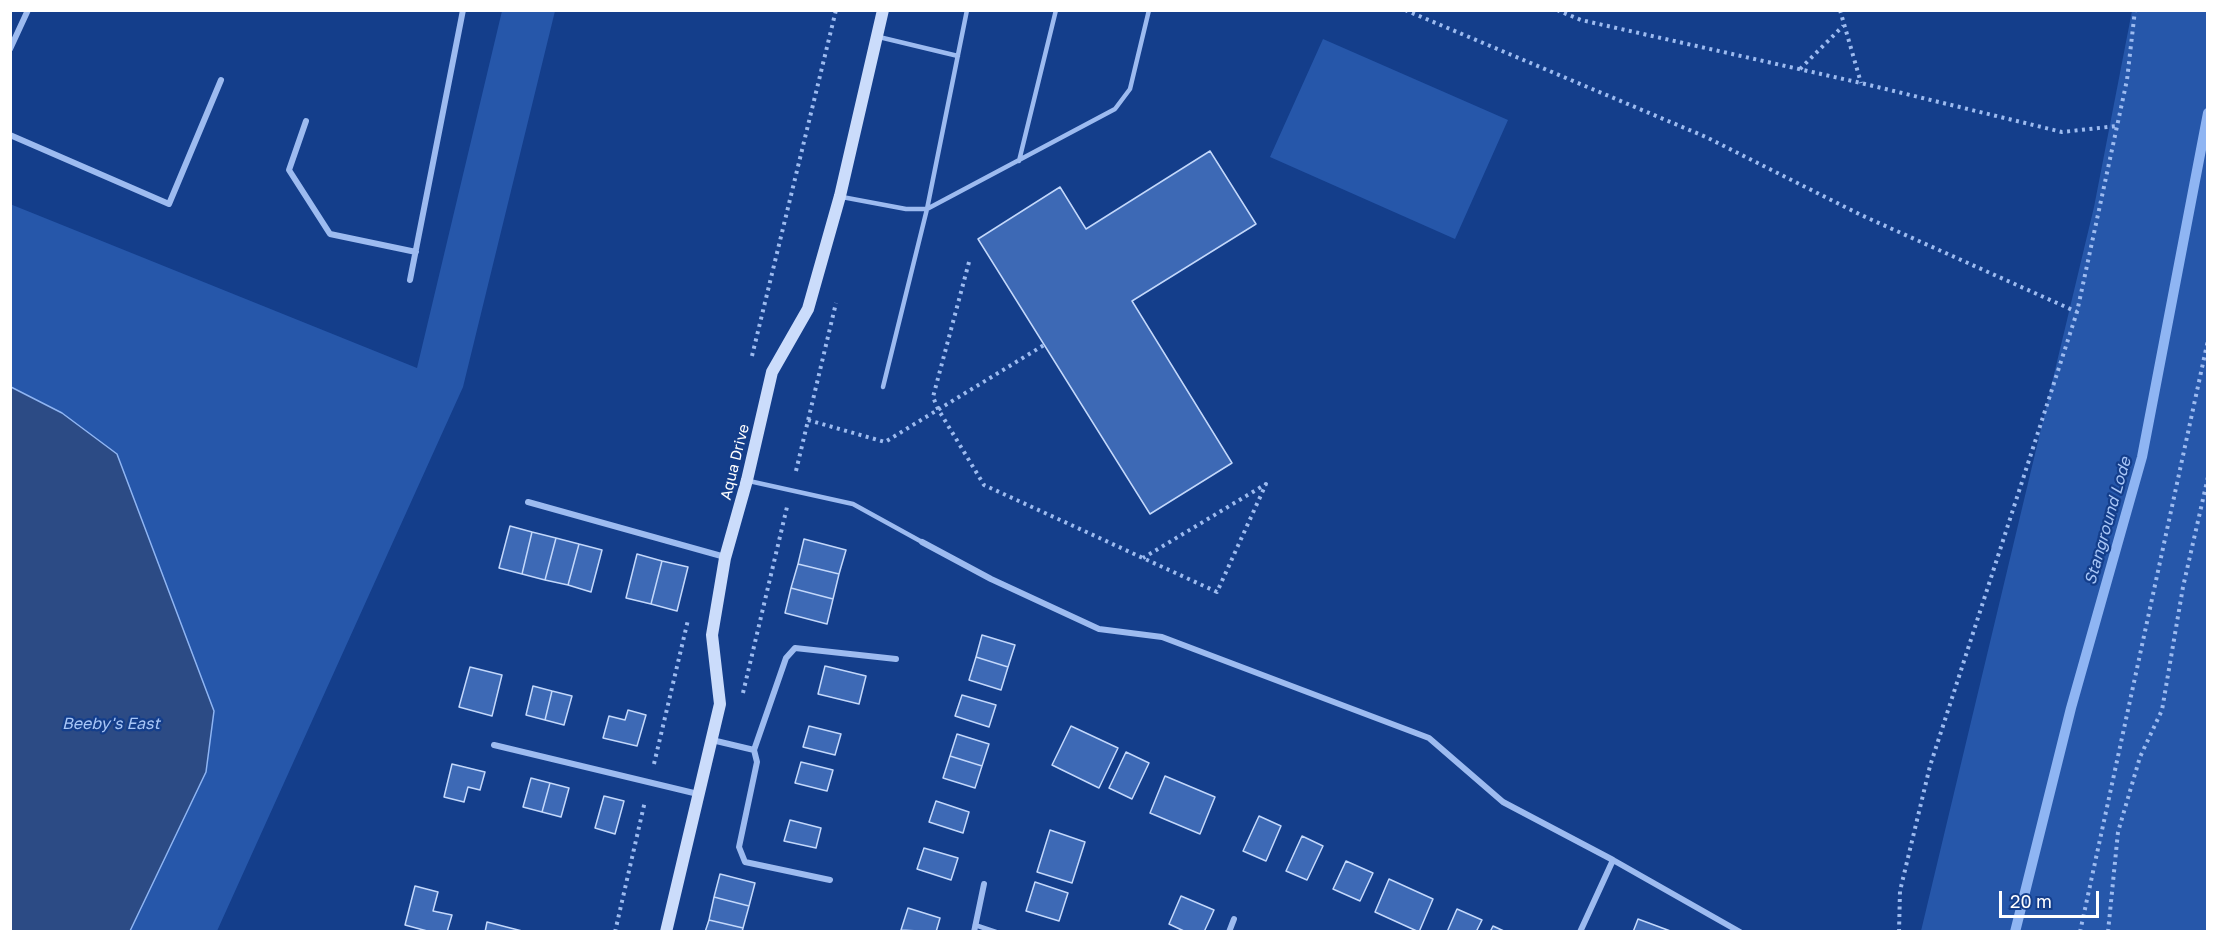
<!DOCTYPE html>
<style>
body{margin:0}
#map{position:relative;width:2218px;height:942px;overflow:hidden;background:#143e8b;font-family:"Golos Text",sans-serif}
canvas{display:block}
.frame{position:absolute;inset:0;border:12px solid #fff;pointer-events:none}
.scale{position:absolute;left:1999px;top:891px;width:100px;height:27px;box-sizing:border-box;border:3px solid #fff;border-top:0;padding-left:8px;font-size:18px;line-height:21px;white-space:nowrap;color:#fff;-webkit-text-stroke:4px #143e8b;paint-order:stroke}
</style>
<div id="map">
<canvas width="2218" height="942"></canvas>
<div class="frame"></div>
<div class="scale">20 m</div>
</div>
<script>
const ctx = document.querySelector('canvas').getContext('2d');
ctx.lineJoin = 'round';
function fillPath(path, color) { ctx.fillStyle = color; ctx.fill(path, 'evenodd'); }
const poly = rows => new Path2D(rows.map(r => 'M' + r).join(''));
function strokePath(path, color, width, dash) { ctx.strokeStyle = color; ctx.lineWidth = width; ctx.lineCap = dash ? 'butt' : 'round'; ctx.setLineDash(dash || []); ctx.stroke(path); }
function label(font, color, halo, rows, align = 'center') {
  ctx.font = font + ' "Golos Text",sans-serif'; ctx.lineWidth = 4.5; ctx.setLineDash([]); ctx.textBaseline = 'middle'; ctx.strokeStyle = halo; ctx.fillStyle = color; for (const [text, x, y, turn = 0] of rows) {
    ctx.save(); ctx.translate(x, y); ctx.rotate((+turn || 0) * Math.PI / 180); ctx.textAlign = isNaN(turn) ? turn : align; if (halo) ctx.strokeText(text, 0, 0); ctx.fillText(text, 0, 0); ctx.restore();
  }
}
const green = poly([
 [502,11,555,11,463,387,217,931,11,931,10,204,417,368],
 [2132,11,2207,11,2207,931,1921,931,2094,207],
 [1323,39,1508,120,1455,239,1270,157]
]);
const water = poly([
 [11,387,62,413,117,454,214,711,206,772,130,931,11,931,11,387]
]);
const stream = poly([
 [2015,932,2071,708,2142,457,2208,113]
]);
const building = poly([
 [1210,151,1256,224,1132,301,1232,463,1150,514,978,239,1060,187,1086,229,1210,151],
 [510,526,532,532,522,574,499,568,510,526],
 [532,532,556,538,545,580,522,574,532,532],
 [556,538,579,544,568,585,545,580,556,538],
 [804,539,846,550,839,574,798,564,804,539],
 [579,544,602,550,591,592,568,585,579,544],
 [637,554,662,561,651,604,626,598,637,554],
 [662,561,688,567,677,611,651,604,662,561],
 [798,564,839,574,833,599,791,588,798,564],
 [791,588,833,599,827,624,785,613,791,588],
 [982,635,1015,645,1008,667,976,657,982,635],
 [976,657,1008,667,1001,690,969,680,976,657],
 [825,666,866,676,859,704,818,694,825,666],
 [470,667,502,675,492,716,459,707,470,667],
 [533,686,552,691,545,720,526,715,533,686],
 [552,691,572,696,564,725,545,720,552,691],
 [962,695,996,705,989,727,955,716,962,695],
 [628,710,646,715,637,746,603,738,609,716,625,720,628,710],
 [809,726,841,734,835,755,803,747,809,726],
 [1071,726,1118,748,1099,788,1052,765,1071,726],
 [957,734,989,744,982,766,950,756,957,734],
 [1126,752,1149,763,1132,799,1109,788,1126,752],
 [950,756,982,766,975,788,943,778,950,756],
 [801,762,833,770,827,791,795,783,801,762],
 [452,764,485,772,480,790,468,787,464,802,444,797,452,764],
 [1165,776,1215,797,1200,834,1150,813,1165,776],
 [531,778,550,783,542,812,523,807,531,778],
 [550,783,569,788,561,817,542,812,550,783],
 [604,796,624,801,615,834,595,828,604,796],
 [936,801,969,812,963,833,929,822,936,801],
 [1259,816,1281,826,1266,861,1243,851,1259,816],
 [790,820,821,828,816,848,784,841,790,820],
 [1050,830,1085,842,1072,883,1037,872,1050,830],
 [1302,836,1323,846,1307,880,1286,871,1302,836],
 [924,848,958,858,951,880,917,869,924,848],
 [1346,861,1373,873,1360,901,1333,889,1346,861],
 [720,874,755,883,749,906,714,897,720,874],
 [1389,879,1433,899,1419,932,1375,912,1389,879],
 [1035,882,1068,893,1059,921,1026,911,1035,882],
 [415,886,438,892,433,911,452,915,447,932,431,932,405,925,415,886],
 [1181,896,1214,910,1204,932,1186,932,1169,924,1181,896],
 [714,897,749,906,743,928,709,920,714,897],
 [908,908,940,918,936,932,901,930,908,908],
 [1457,909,1482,920,1476,932,1447,932,1457,909],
 [1638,919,1673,932,1633,932,1638,919],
 [709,920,743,928,742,932,705,932,709,920],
 [487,922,526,932,485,932,487,922],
 [1493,926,1506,932,1490,932,1493,926]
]);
const path = poly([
 [1405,10,1706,137,1861,215,2077,312],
 [1557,10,1581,20,1861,83,2062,132,2117,126],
 [1840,10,1861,83],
 [1800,69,1843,26],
 [969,262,933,397,938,409,984,485,1143,558,1217,592,1266,484,1143,558],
 [752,356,836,10],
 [808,420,885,442,1044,345],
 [796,471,836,303],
 [743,693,787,507],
 [654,764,688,620],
 [615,932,645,801],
 [1899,932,1900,891,1930,766,2077,312,2127,80,2135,10],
 [2080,932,2208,340],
 [2108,932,2118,832,2140,757,2162,710,2183,587,2208,477]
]);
const lane = poly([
 [879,37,958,56],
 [1019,161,1056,10],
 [842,197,906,209,927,209,1115,109,1130,89,1149,10],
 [883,387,927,209,967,10],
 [749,481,853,504,922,542],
 [975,925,996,932]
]);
const street = poly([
 [10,49,28,10],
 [306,121,289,170,330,234,416,252],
 [10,135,169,204,221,80],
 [410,280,463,10],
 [528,502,725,557],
 [922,542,991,579,1099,629,1162,637,1429,738,1503,802,1613,860,1740,932],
 [712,740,754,750,757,762,739,847,745,862,830,880],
 [494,745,698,794],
 [754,750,786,658,795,648,896,659],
 [974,932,984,884],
 [1229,932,1234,919],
 [1580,932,1613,860]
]);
const secondary = poly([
 [666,932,720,704,712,635,725,558,747,480,772,372,808,309,840,196,883,10]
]);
const streetNames = [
 ["Aqua Drive",735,462,-76]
];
const waterNames = [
 ["Stanground Lode",2108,521,-74],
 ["Beeby's East",111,724]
];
fillPath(green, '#2657aa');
fillPath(water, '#2c4b85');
strokePath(water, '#8fb5f3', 1.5);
strokePath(stream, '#8fb5f3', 10);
fillPath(building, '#3d69b5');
strokePath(building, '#c3d8fb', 1.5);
strokePath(path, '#9dbbf0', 4, [3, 4.5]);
strokePath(lane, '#9dbbf0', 4.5);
strokePath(street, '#9dbbf0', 6);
strokePath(secondary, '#cbdcfb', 12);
label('15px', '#fff', '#143e8b', streetNames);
label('italic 16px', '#a8c6f7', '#143e8b', waterNames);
</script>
